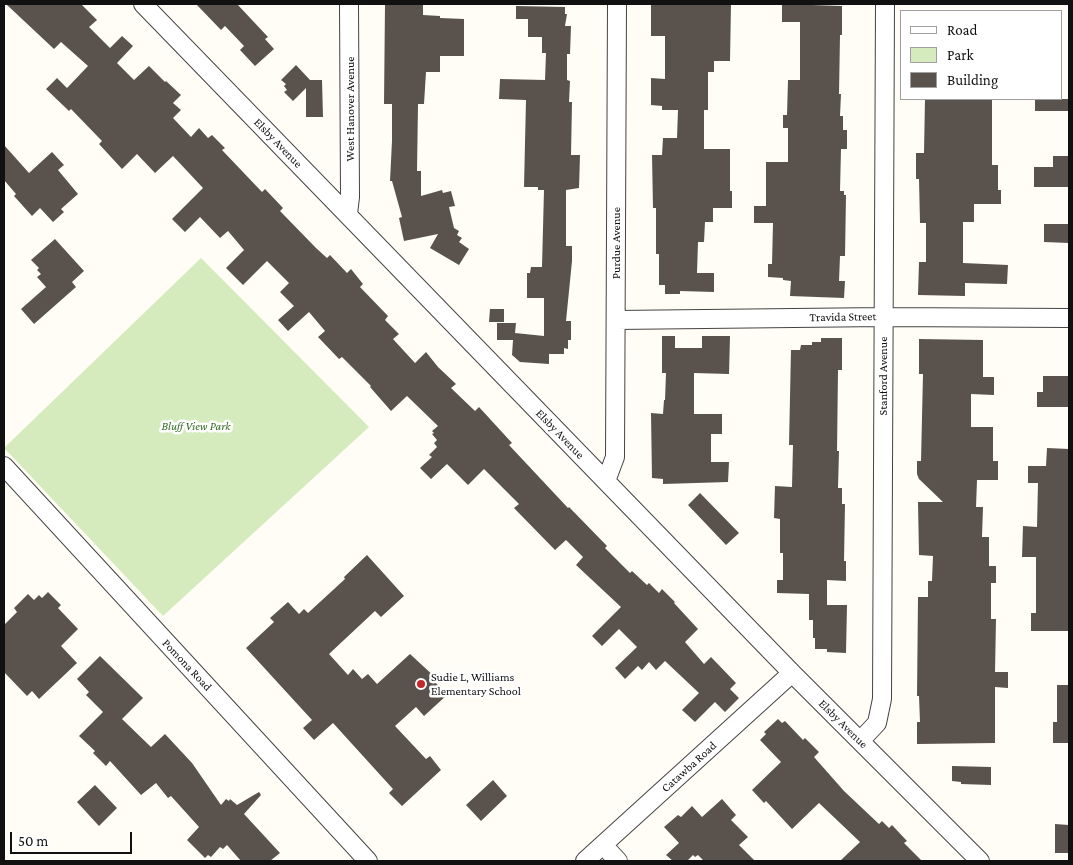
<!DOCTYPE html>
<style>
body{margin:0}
#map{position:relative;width:1073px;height:865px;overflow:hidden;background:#fffdf5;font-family:"Crimson Pro",serif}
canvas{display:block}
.frame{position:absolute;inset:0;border:5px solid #111;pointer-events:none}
.legend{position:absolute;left:900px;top:10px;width:162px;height:90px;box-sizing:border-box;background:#fff;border:1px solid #a0a0a0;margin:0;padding:6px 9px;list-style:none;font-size:15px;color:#111}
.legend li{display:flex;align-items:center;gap:10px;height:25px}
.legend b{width:25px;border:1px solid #a0a0a0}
.scale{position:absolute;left:10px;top:832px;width:122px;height:22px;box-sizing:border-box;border:2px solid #111;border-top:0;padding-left:6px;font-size:15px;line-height:18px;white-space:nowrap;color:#111;-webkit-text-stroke:4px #fff;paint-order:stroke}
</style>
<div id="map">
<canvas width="1073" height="865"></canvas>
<div class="frame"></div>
<ul class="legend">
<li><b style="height:6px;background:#fff"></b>Road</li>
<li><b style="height:14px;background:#d5ebbd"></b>Park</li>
<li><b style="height:14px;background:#5a524d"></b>Building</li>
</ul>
<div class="scale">50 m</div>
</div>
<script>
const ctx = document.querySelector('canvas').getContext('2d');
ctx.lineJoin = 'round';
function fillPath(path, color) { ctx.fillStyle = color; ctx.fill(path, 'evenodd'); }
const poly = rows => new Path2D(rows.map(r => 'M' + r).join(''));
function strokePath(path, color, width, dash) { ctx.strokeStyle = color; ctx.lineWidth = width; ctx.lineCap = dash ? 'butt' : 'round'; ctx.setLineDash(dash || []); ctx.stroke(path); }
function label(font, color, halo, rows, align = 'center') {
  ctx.font = font + ' "Crimson Pro",serif'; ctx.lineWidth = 5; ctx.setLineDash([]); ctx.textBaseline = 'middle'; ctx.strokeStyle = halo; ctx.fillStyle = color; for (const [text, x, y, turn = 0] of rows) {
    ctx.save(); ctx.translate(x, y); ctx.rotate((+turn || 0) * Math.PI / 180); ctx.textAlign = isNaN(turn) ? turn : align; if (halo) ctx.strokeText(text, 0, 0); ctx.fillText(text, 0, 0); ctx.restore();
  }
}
const green = poly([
 [201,258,369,427,163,616,4,448]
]);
const building = poly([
 [6,4,81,4,97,20,89,27,110,48,122,36,133,46,117,63,134,80,149,66,165,82,166,81,181,95,173,103,181,110,173,118,191,137,199,128,208,138,212,135,225,148,222,150,262,192,265,189,283,208,280,211,316,248,327,258,330,255,347,273,351,269,363,284,360,287,388,316,385,320,399,334,393,339,415,363,426,352,438,367,456,384,451,388,475,411,479,407,512,443,509,445,568,508,569,507,607,546,605,548,630,573,632,571,647,585,649,583,659,593,662,589,675,602,674,603,698,629,685,642,704,664,711,657,736,683,730,689,739,698,725,712,715,702,695,722,682,710,699,693,665,661,656,670,649,662,642,670,638,666,625,679,615,668,637,647,619,629,602,646,592,636,621,607,576,565,583,557,566,540,555,550,514,508,519,504,484,469,468,485,447,464,431,479,420,468,432,457,429,455,437,447,434,443,437,440,432,434,434,433,432,431,438,426,407,396,391,411,370,387,371,386,342,357,339,359,318,337,325,331,309,312,288,331,278,320,294,306,280,292,289,283,267,261,243,285,226,268,244,250,228,231,220,238,200,217,185,232,172,219,203,188,173,156,155,173,137,154,122,169,99,144,102,141,71,109,69,111,46,89,57,78,67,88,88,66,61,42,54,49],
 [196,4,237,4,268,37,265,39,274,49,255,66,240,50,244,46,225,26,221,30],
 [385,4,423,5,423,15,440,16,440,18,464,19,464,56,440,56,440,72,426,72,424,104,418,104,417,171,421,171,421,196,442,190,443,193,451,191,455,206,449,207,454,228,459,231,457,235,462,238,459,242,469,249,459,265,430,248,438,234,404,241,399,218,402,217,392,181,390,181,392,141,392,104,384,104],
 [651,4,731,4,730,61,714,61,714,72,708,72,708,110,704,110,704,149,730,149,730,191,732,191,732,208,713,208,713,222,705,222,704,242,698,242,697,273,714,273,714,292,680,291,680,294,665,294,665,285,659,285,659,254,656,254,656,208,653,208,652,155,662,155,663,138,677,138,678,110,662,110,662,106,651,105,651,78,665,79,665,36,651,36],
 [782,4,842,6,842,35,840,35,839,94,841,94,840,116,843,116,843,130,847,130,847,149,841,149,840,191,844,191,844,195,846,195,845,256,840,256,839,281,845,281,844,298,790,296,791,281,783,280,783,278,768,277,768,264,772,264,773,223,754,223,754,206,766,206,766,162,788,162,788,128,783,128,783,115,787,115,788,80,800,80,800,22,782,22],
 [516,6,565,7,565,14,567,14,565,26,571,26,570,54,567,54,567,80,570,81,569,102,572,102,571,155,580,155,579,188,566,190,566,246,572,246,572,261,566,321,571,321,571,340,568,340,568,349,564,348,564,354,549,354,549,364,520,362,512,355,513,340,497,340,497,323,516,323,515,333,544,336,544,298,527,298,527,273,530,273,531,267,542,267,544,190,538,190,538,187,524,187,526,100,499,99,500,79,545,80,546,53,542,53,542,37,528,37,528,19,516,19],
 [296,65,310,80,322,80,323,117,306,117,306,88,293,101,284,92,287,90,284,86,286,84,281,80],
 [925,99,992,99,992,165,998,165,998,190,1001,190,1001,204,974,204,974,222,963,222,963,263,1008,265,1007,284,965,283,965,296,918,295,919,262,926,262,926,223,920,223,919,179,916,179,916,153,924,153],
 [1035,99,1069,99,1069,111,1035,111],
 [4,145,29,173,52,152,64,165,58,170,78,194,61,209,64,212,53,222,40,208,32,216,14,196,16,194,4,180],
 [1053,156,1069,156,1069,187,1034,187,1034,167,1053,167],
 [1044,224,1069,224,1069,243,1044,242],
 [55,239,84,271,72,282,76,287,34,324,21,309,46,287,37,277,41,274,37,270,39,268,31,260],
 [490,309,504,309,504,322,489,322],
 [662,336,675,336,675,348,702,348,702,336,730,336,729,374,694,373,694,414,722,414,722,434,711,434,711,462,729,462,728,482,663,484,663,479,652,478,651,413,663,414,664,400,665,400,666,373,662,373],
 [821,338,842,338,842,370,838,370,837,451,839,451,838,488,842,488,842,504,845,504,844,561,846,561,846,581,827,580,827,605,847,605,846,653,827,652,827,649,815,649,815,638,813,638,813,620,809,620,809,594,777,593,777,580,783,580,783,553,780,553,780,519,774,518,775,486,792,487,793,445,789,445,791,350,800,350,801,345,812,345,812,342,821,342],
 [919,339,983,340,983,377,994,377,994,395,971,394,971,427,993,427,993,461,998,461,998,480,977,480,976,507,983,507,982,537,989,537,989,566,996,566,996,583,991,583,991,619,996,619,995,672,1008,672,1008,688,995,687,995,743,917,744,917,722,920,722,919,696,917,696,918,597,928,597,928,581,932,581,933,556,919,555,918,502,943,502,919,479,917,474,917,461,921,461,923,374,919,374],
 [1043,376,1069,376,1069,407,1037,407,1037,392,1043,392],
 [1047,448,1069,449,1069,631,1031,631,1031,613,1036,613,1036,557,1022,557,1023,526,1037,527,1038,483,1028,483,1028,466,1046,466],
 [700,493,739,533,726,545,688,505],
 [367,555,404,596,381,617,375,611,329,654,348,675,353,669,362,679,368,674,377,684,410,654,436,678,434,681,447,695,424,716,416,707,395,726,426,759,430,756,441,770,402,806,389,793,393,789,333,723,314,740,303,728,312,720,246,648,274,622,270,618,288,602,299,614,304,609,308,613,345,579,344,577],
 [48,592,61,605,58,608,78,629,61,646,77,663,39,699,32,691,27,696,4,672,4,625,17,612,14,608,28,594,34,600,39,595,42,598],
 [100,656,143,698,122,719,151,747,165,734,192,763,221,805,226,799,229,801,230,799,237,805,259,792,261,795,244,814,280,853,270,861,241,861,227,845,223,849,220,847,211,857,208,855,205,858,187,840,199,827,171,796,168,798,156,783,141,795,110,761,106,766,93,753,95,751,79,736,103,712,86,695,89,692,77,679],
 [1057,685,1069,685,1069,743,1053,743,1053,722,1057,722],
 [778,719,782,723,785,721,803,740,805,738,819,752,814,757,844,791,879,824,882,821,889,828,892,825,907,841,904,843,922,861,840,861,860,842,819,803,792,829,766,801,764,803,752,790,781,762,760,740,766,734,764,732],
 [952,766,991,767,991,785,961,784,961,782,952,781],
 [493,780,507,796,481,821,466,805],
 [95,785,117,808,99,826,77,802],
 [722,799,736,815,731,820,748,837,739,845,755,861,704,861,698,855,695,857,693,855,687,861,673,861,666,855,679,843,664,827,678,815,681,817,692,806,702,817],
 [1055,824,1069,825,1069,853,1055,853]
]);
const street = poly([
 [143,4,792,673,980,861],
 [348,214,350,197,349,4],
 [616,320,883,317,1069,318],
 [4,466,368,861],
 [606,481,615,457,617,4],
 [860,741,877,723,882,699,885,4],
 [603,845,618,861],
 [585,861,792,673]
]);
const markers = [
 [421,684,5,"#c4262e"]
];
const streetNames = [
 ["West Hanover Avenue",350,109,-90],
 ["Elsby Avenue",278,143,46],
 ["Purdue Avenue",616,243,-90],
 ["Travida Street",843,317,-1],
 ["Stanford Avenue",883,376,-90],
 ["Elsby Avenue",560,434,46],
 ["Pomona Road",187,665,47],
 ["Elsby Avenue",843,724,45],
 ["Catawba Road",689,767,-42]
];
const parkNames = [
 ["Bluff View Park",196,426]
];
const poiNames = [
 ["Sudie L, Williams",431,677],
 ["Elementary School",431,691]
];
fillPath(green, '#d5ebbd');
fillPath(building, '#5a524d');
strokePath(street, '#444', 20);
strokePath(street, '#fff', 18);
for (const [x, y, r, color] of markers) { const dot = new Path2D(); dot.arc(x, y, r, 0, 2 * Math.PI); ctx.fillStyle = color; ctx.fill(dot); strokePath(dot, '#fff', 2); }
label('12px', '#111', '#fff', streetNames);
label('italic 12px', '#2f6b1f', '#fff', parkNames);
label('12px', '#111', '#fff', poiNames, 'left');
</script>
